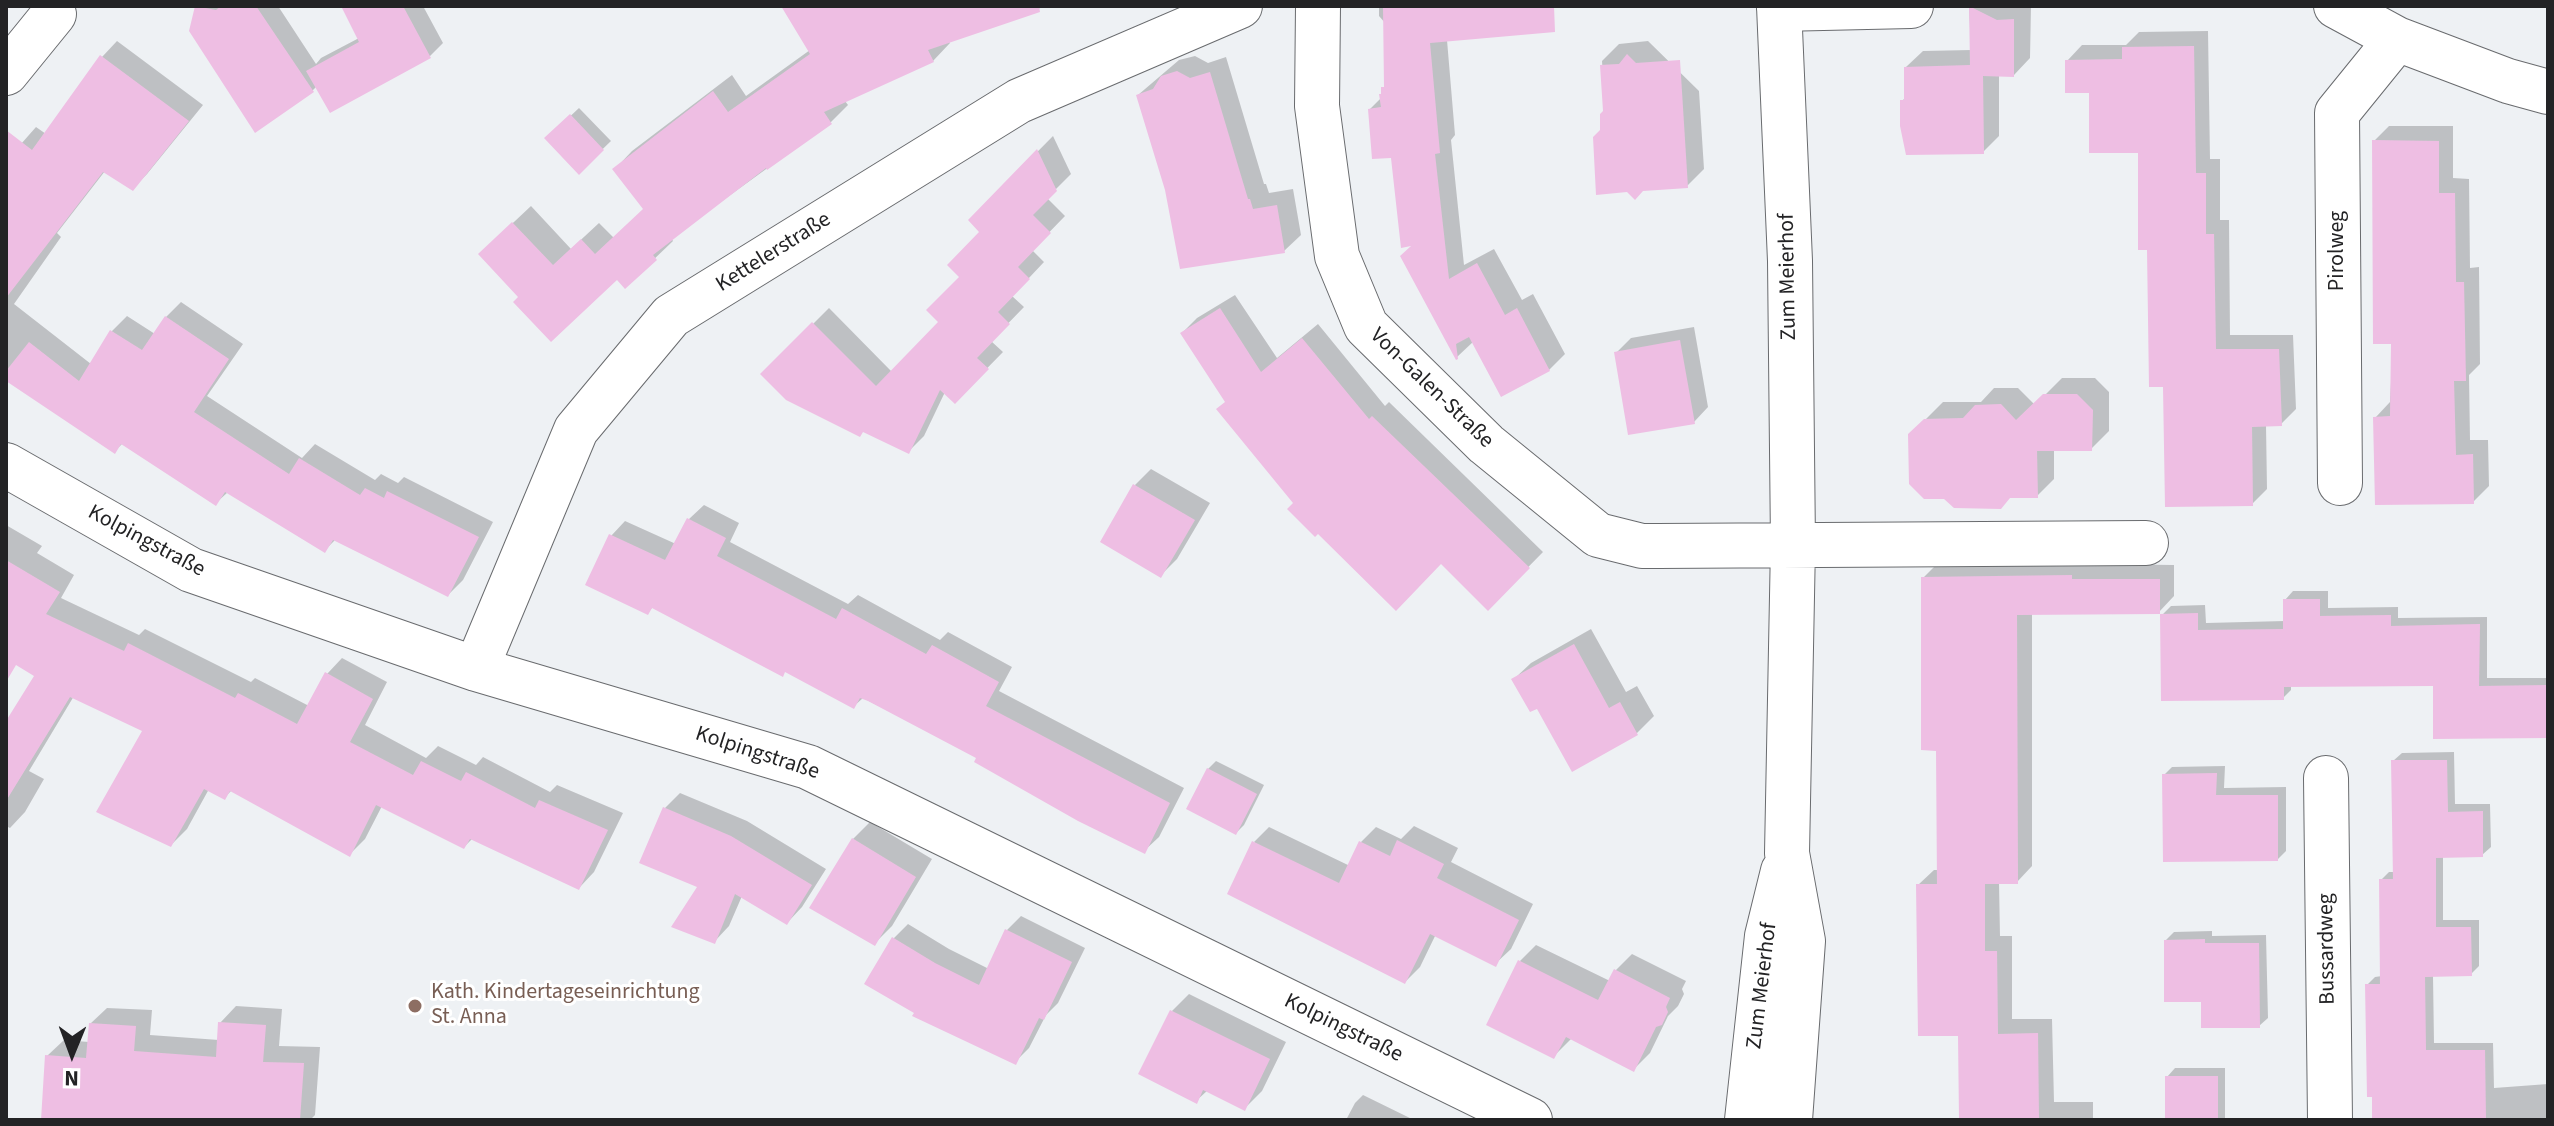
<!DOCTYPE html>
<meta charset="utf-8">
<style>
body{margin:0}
#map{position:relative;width:2554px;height:1126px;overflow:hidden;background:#eef1f4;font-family:"Source Sans 3",sans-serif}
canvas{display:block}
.frame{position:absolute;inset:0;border:8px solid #232325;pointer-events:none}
.north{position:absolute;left:32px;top:1014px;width:80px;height:80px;-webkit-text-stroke:6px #fff;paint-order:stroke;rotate:181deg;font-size:22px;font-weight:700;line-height:32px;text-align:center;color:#232325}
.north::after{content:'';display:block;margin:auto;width:28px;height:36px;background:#232325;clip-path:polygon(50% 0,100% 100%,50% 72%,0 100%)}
</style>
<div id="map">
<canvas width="2554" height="1126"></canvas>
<div class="frame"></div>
<div class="north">N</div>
</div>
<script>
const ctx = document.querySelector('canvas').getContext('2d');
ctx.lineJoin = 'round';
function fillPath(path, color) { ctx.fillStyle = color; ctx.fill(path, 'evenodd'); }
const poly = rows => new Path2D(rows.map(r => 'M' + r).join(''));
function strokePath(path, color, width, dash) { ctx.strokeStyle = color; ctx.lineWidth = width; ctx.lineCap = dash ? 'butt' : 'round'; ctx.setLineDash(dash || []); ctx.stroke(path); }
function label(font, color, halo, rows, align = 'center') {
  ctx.font = font + ' "Source Sans 3",sans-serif'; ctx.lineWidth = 6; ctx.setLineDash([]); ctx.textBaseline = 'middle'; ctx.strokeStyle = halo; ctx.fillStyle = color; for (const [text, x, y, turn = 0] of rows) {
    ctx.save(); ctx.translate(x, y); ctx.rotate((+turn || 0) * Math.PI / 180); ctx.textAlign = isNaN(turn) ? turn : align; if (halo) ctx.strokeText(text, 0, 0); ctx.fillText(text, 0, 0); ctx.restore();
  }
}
const shadow = poly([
 [197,6,278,6,316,64,321,58,359,38,343,6,423,6,443,43,430,56,317,86,312,91],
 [784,6,1046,6,949,41,950,43,933,61,845,101,848,105,831,122,671,238,673,241,626,286,617,278,521,297,498,237,531,206,571,249,599,223,614,238,645,209,615,169,632,151,732,75,746,96,810,50],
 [1379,6,1534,6,1447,40,1455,135,1451,140,1464,265,1494,249,1522,300,1533,294,1565,354,1549,370,1474,341,1457,357,1415,244,1393,155,1370,109,1383,96,1383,88,1386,85,1386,24,1379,16],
 [1969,6,2031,6,2030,58,2014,75,1999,74,1999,136,1983,152,1902,101,1906,97,1906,67,1923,51,1971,50],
 [2208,31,2210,159,2220,159,2220,220,2229,220,2230,335,2293,335,2296,409,2281,424,2266,425,2267,489,2252,504,2165,385,2140,151,2067,61,2082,45,2126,45,2139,32],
 [117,41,203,105,147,174,132,189,105,171,57,233,61,237,14,304,91,364,112,331,127,316,155,334,166,317,181,302,243,344,207,396,302,458,315,444,375,480,381,474,398,483,404,477,493,522,463,580,448,595,336,539,325,550,228,492,216,503,123,443,115,451,6,379,6,161,36,127,46,134,102,57],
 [1648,41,1699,91,1704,169,1687,186,1602,130,1605,112,1602,61,1619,44],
 [1195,56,1208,63,1226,57,1264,184,1266,184,1269,193,1293,189,1301,235,1284,251,1167,189,1138,95,1179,60],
 [579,108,611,141,579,172,547,138],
 [2389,126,2453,126,2453,178,2469,179,2470,268,2479,267,2480,364,2469,375,2470,440,2488,440,2489,486,2473,502,2375,418,2390,402,2393,342,2374,141],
 [1053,136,1071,174,1047,198,1065,216,1032,250,1044,262,1012,296,1024,307,991,341,1003,352,955,401,945,392,924,436,908,452,763,374,829,308,892,372,941,322,982,232,970,220],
 [1235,295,1277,358,1318,324,1385,406,1389,402,1543,552,1488,608,1441,561,1318,531,1296,503,1182,333,1197,318],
 [1694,327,1708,407,1694,422,1616,353,1631,338],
 [2062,378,2095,378,2109,392,2109,431,2091,449,2054,449,2054,479,2037,496,1910,435,1943,402,1981,402,1994,388,2018,388,2035,405],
 [1151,469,1210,503,1177,559,1161,575,1135,485],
 [704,505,739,523,730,542,848,604,858,595,940,640,948,632,1012,667,999,691,1184,788,1159,837,1144,851,979,757,863,698,853,707,786,671,653,607,648,612,611,536,625,521,676,544,689,519],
 [6,525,42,546,37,553,74,575,61,598,139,635,145,629,251,682,255,678,309,706,327,674,342,658,387,682,365,725,426,758,438,746,476,765,483,757,550,792,557,785,623,813,594,872,579,888,473,838,464,847,382,806,365,839,349,855,232,790,225,797,209,789,187,829,171,845,145,730,74,696,29,771,44,779,25,812,10,828,6,826,6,726,36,675,6,657],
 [1939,562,2174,565,2174,596,2159,612,2032,613,2032,866,2017,882,1999,882,2000,936,2012,936,2012,1019,2052,1019,2054,1102,2093,1102,2093,1120,2001,1120,1960,1034,1918,885,1934,870,1939,870,1938,749,1923,578],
 [2293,591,2328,591,2328,608,2398,607,2398,618,2487,617,2487,678,2548,678,2548,736,2435,684,2291,685,2291,690,2283,698,2162,615,2171,606,2205,605,2206,623,2285,621,2285,600],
 [1591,629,1626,692,1637,686,1654,716,1637,733,1573,770,1537,706,1514,679,1531,663],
 [2454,752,2455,804,2490,804,2491,847,2482,855,2443,856,2443,920,2479,920,2479,966,2471,974,2433,975,2434,1043,2493,1043,2494,1088,2548,1084,2548,1120,2375,1120,2367,985,2375,977,2382,976,2381,880,2389,872,2395,872,2393,761,2402,753],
 [1216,761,1264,785,1244,825,1236,833,1208,769],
 [2225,766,2224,788,2286,787,2286,851,2278,859,2164,775,2172,767],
 [680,793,747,821,826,869,802,907,787,923,742,896,729,926,714,942,700,886,664,809],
 [870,822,932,859,892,926,875,943,853,839],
 [1414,826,1458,848,1451,862,1533,904,1511,949,1495,964,1436,934,1420,967,1405,982,1254,842,1269,827,1350,866,1361,842,1376,827,1401,839],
 [1021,916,1085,948,1058,1003,1046,1015,1029,1048,1015,1062,916,1012,867,983,894,938,908,924,949,949,989,969,1007,930],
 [2212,931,2212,936,2266,935,2268,1018,2259,1026,2203,1000,2166,940,2174,932],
 [1536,945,1610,981,1615,971,1632,954,1686,981,1682,989,1684,994,1678,1006,1668,1016,1650,1053,1634,1069,1572,1038,1554,1056,1520,961],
 [1189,994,1286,1042,1262,1091,1245,1108,1208,1090,1196,1101,1172,1011],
 [236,1006,282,1009,279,1046,320,1047,315,1115,310,1120,43,1120,47,1056,64,1040,89,1042,90,1024,107,1008,152,1010,150,1035,219,1040,220,1023],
 [2175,1068,2225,1068,2225,1120,2167,1120,2167,1077],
 [1363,1095,1414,1120,1346,1120,1355,1103]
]);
const building = poly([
 [195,6,216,10,221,6,256,6,314,92,255,133,189,31],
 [341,6,403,6,431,58,330,113,306,71,359,42],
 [781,6,1039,6,1040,12,928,50,934,62,824,112,832,124,767,170,766,168,653,255,657,260,625,289,617,280,551,342,513,302,518,297,478,254,512,222,553,265,581,239,595,254,643,209,612,169,713,91,728,112,810,54],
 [1383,6,1554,6,1555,32,1430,43,1440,153,1435,154,1449,279,1477,263,1505,315,1517,308,1550,371,1501,397,1469,337,1456,344,1458,359,1456,360,1400,256,1411,246,1401,248,1391,158,1372,159,1368,109,1381,107,1379,94,1381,94,1381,87,1384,87],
 [1969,6,1997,20,2014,19,2014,77,1983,76,1984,154,1906,155,1900,126,1900,100,1904,100,1904,67,1970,65],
 [2194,46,2196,173,2206,173,2206,234,2214,234,2216,349,2279,349,2282,426,2252,427,2253,506,2165,507,2163,387,2149,387,2147,250,2138,250,2138,153,2089,153,2089,93,2065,93,2065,60,2122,59,2122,47],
 [1627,54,1636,63,1680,60,1688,188,1643,191,1635,200,1627,192,1596,195,1593,137,1600,130,1600,114,1603,111,1600,65,1619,64],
 [100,55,189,121,133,191,103,172,6,298,6,130,32,150],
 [1177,71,1190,78,1210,72,1248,199,1250,199,1253,209,1277,205,1285,253,1180,269,1165,190,1136,95,1153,89,1161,76],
 [570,114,604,150,579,175,544,138],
 [2372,140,2439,141,2439,193,2455,193,2456,282,2464,282,2466,381,2454,381,2456,455,2473,454,2474,504,2375,505,2373,417,2390,416,2391,344,2373,344],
 [1037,149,1057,191,1033,215,1051,233,1018,267,1030,279,998,312,1010,324,977,358,989,369,955,404,940,390,909,454,863,432,860,437,786,400,760,374,812,322,876,386,938,322,926,310,959,277,947,265,979,232,968,220],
 [1220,308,1261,372,1302,338,1369,419,1372,416,1530,568,1488,611,1441,564,1396,611,1318,534,1315,537,1287,509,1293,503,1216,409,1225,402,1180,333],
 [165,316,229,359,194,412,289,474,299,458,360,495,365,488,384,498,387,491,479,537,448,597,333,540,325,553,225,492,216,506,121,444,115,454,6,381,6,371,29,342,79,381,110,330,142,350],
 [1680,340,1695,424,1628,435,1614,352],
 [2043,394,2077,394,2093,410,2092,451,2037,451,2038,498,2010,498,2001,509,1954,508,1944,499,1924,499,1909,484,1908,434,1924,419,1963,418,1975,405,2001,404,2016,420],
 [1133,484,1195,520,1161,578,1100,542],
 [687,518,726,538,717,556,836,619,842,608,926,654,932,645,999,682,986,706,1170,803,1145,854,1078,821,974,762,976,758,868,701,860,698,854,709,785,672,783,677,652,608,648,615,585,585,609,534,665,560],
 [6,560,60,592,46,614,124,651,128,643,235,698,238,693,297,724,325,672,373,699,350,742,413,775,421,761,461,781,466,772,535,808,539,800,608,830,579,890,470,839,464,849,376,805,350,857,230,791,225,800,204,789,171,847,96,812,142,731,70,697,6,801,6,721,34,676,16,665,6,682],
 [2072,575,2072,579,2160,579,2160,614,2017,615,2018,884,1985,884,1985,951,1997,951,1998,1034,2038,1033,2039,1120,1959,1119,1958,1036,1918,1036,1916,884,1937,884,1936,751,1921,750,1921,577],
 [2283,599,2320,599,2320,616,2391,615,2391,626,2480,624,2479,686,2548,685,2548,738,2433,739,2433,686,2284,687,2284,700,2161,701,2160,614,2198,613,2198,630,2283,629],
 [1574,644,1609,708,1620,702,1638,735,1572,772,1537,709,1530,712,1511,679],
 [2391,760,2447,760,2448,812,2483,811,2483,857,2436,858,2436,927,2471,927,2472,976,2425,977,2426,1050,2485,1050,2486,1120,2372,1120,2372,1097,2367,1097,2365,984,2380,984,2379,879,2393,879],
 [1207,768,1257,794,1236,835,1186,809],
 [2217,773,2216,795,2278,795,2278,861,2163,862,2162,774],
 [663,807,731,836,812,885,787,925,735,894,715,944,671,927,697,887,639,863],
 [852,838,916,877,875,946,809,908],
 [1397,840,1444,864,1437,878,1519,920,1496,967,1430,934,1405,984,1227,894,1252,841,1339,883,1359,841,1390,856],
 [1005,929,1072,962,1044,1020,1039,1018,1016,1065,912,1016,914,1013,864,984,892,937,935,963,979,985],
 [2205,939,2205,943,2259,943,2260,1028,2201,1028,2201,1002,2164,1002,2164,940],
 [1518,960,1598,1000,1614,969,1670,998,1666,1007,1668,1012,1662,1025,1656,1027,1634,1072,1566,1037,1554,1059,1486,1025],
 [1170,1010,1270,1059,1245,1111,1203,1090,1197,1104,1138,1074],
 [218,1022,266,1025,263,1062,304,1063,300,1120,41,1120,45,1055,86,1058,89,1023,136,1026,134,1051,216,1057],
 [2165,1076,2218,1076,2218,1120,2165,1120]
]);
const minor = poly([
 [1318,6,1317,106,1337,256,1366,326,1486,444,1598,535,1642,546,1658,546,2146,543],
 [1779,6,1790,261,1793,545,1787,853,1803,941,1790,1120],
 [2336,6,2397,39,2508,81,2548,92],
 [1779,9,1911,6],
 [6,73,54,14],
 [6,465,191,570,476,669,808,767,1530,1120],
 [2340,483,2337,113,2397,39],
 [476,669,576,430,671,316,1019,101,1240,6],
 [2326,778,2330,1120],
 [1747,1120,1767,936,1783,871]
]);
const markers = [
 [415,1006,8,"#8d6e63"]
];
const streetNames = [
 ["Pirolweg",2338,251,-90],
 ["Kettelerstraße",774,253,-32],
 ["Zum Meierhof",1789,277,-91],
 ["Von-Galen-Straße",1431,389,44],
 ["Kolpingstraße",146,542,28],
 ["Kolpingstraße",757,754,18],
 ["Bussardweg",2328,949,-91],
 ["Zum Meierhof",1763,986,-83],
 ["Kolpingstraße",1343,1029,26]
];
const educationNames = [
 ["Kath. Kindertageseinrichtung",431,993],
 ["St. Anna",431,1018]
];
fillPath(shadow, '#0003');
fillPath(building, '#eebee3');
strokePath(minor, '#696b6e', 46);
strokePath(minor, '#fff', 44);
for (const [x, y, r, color] of markers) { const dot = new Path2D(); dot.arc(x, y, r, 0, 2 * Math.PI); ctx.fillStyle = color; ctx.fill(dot); strokePath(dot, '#fff', 3); }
label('22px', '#232325', '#fff', streetNames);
label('22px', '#785e54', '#fff', educationNames, 'left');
</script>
